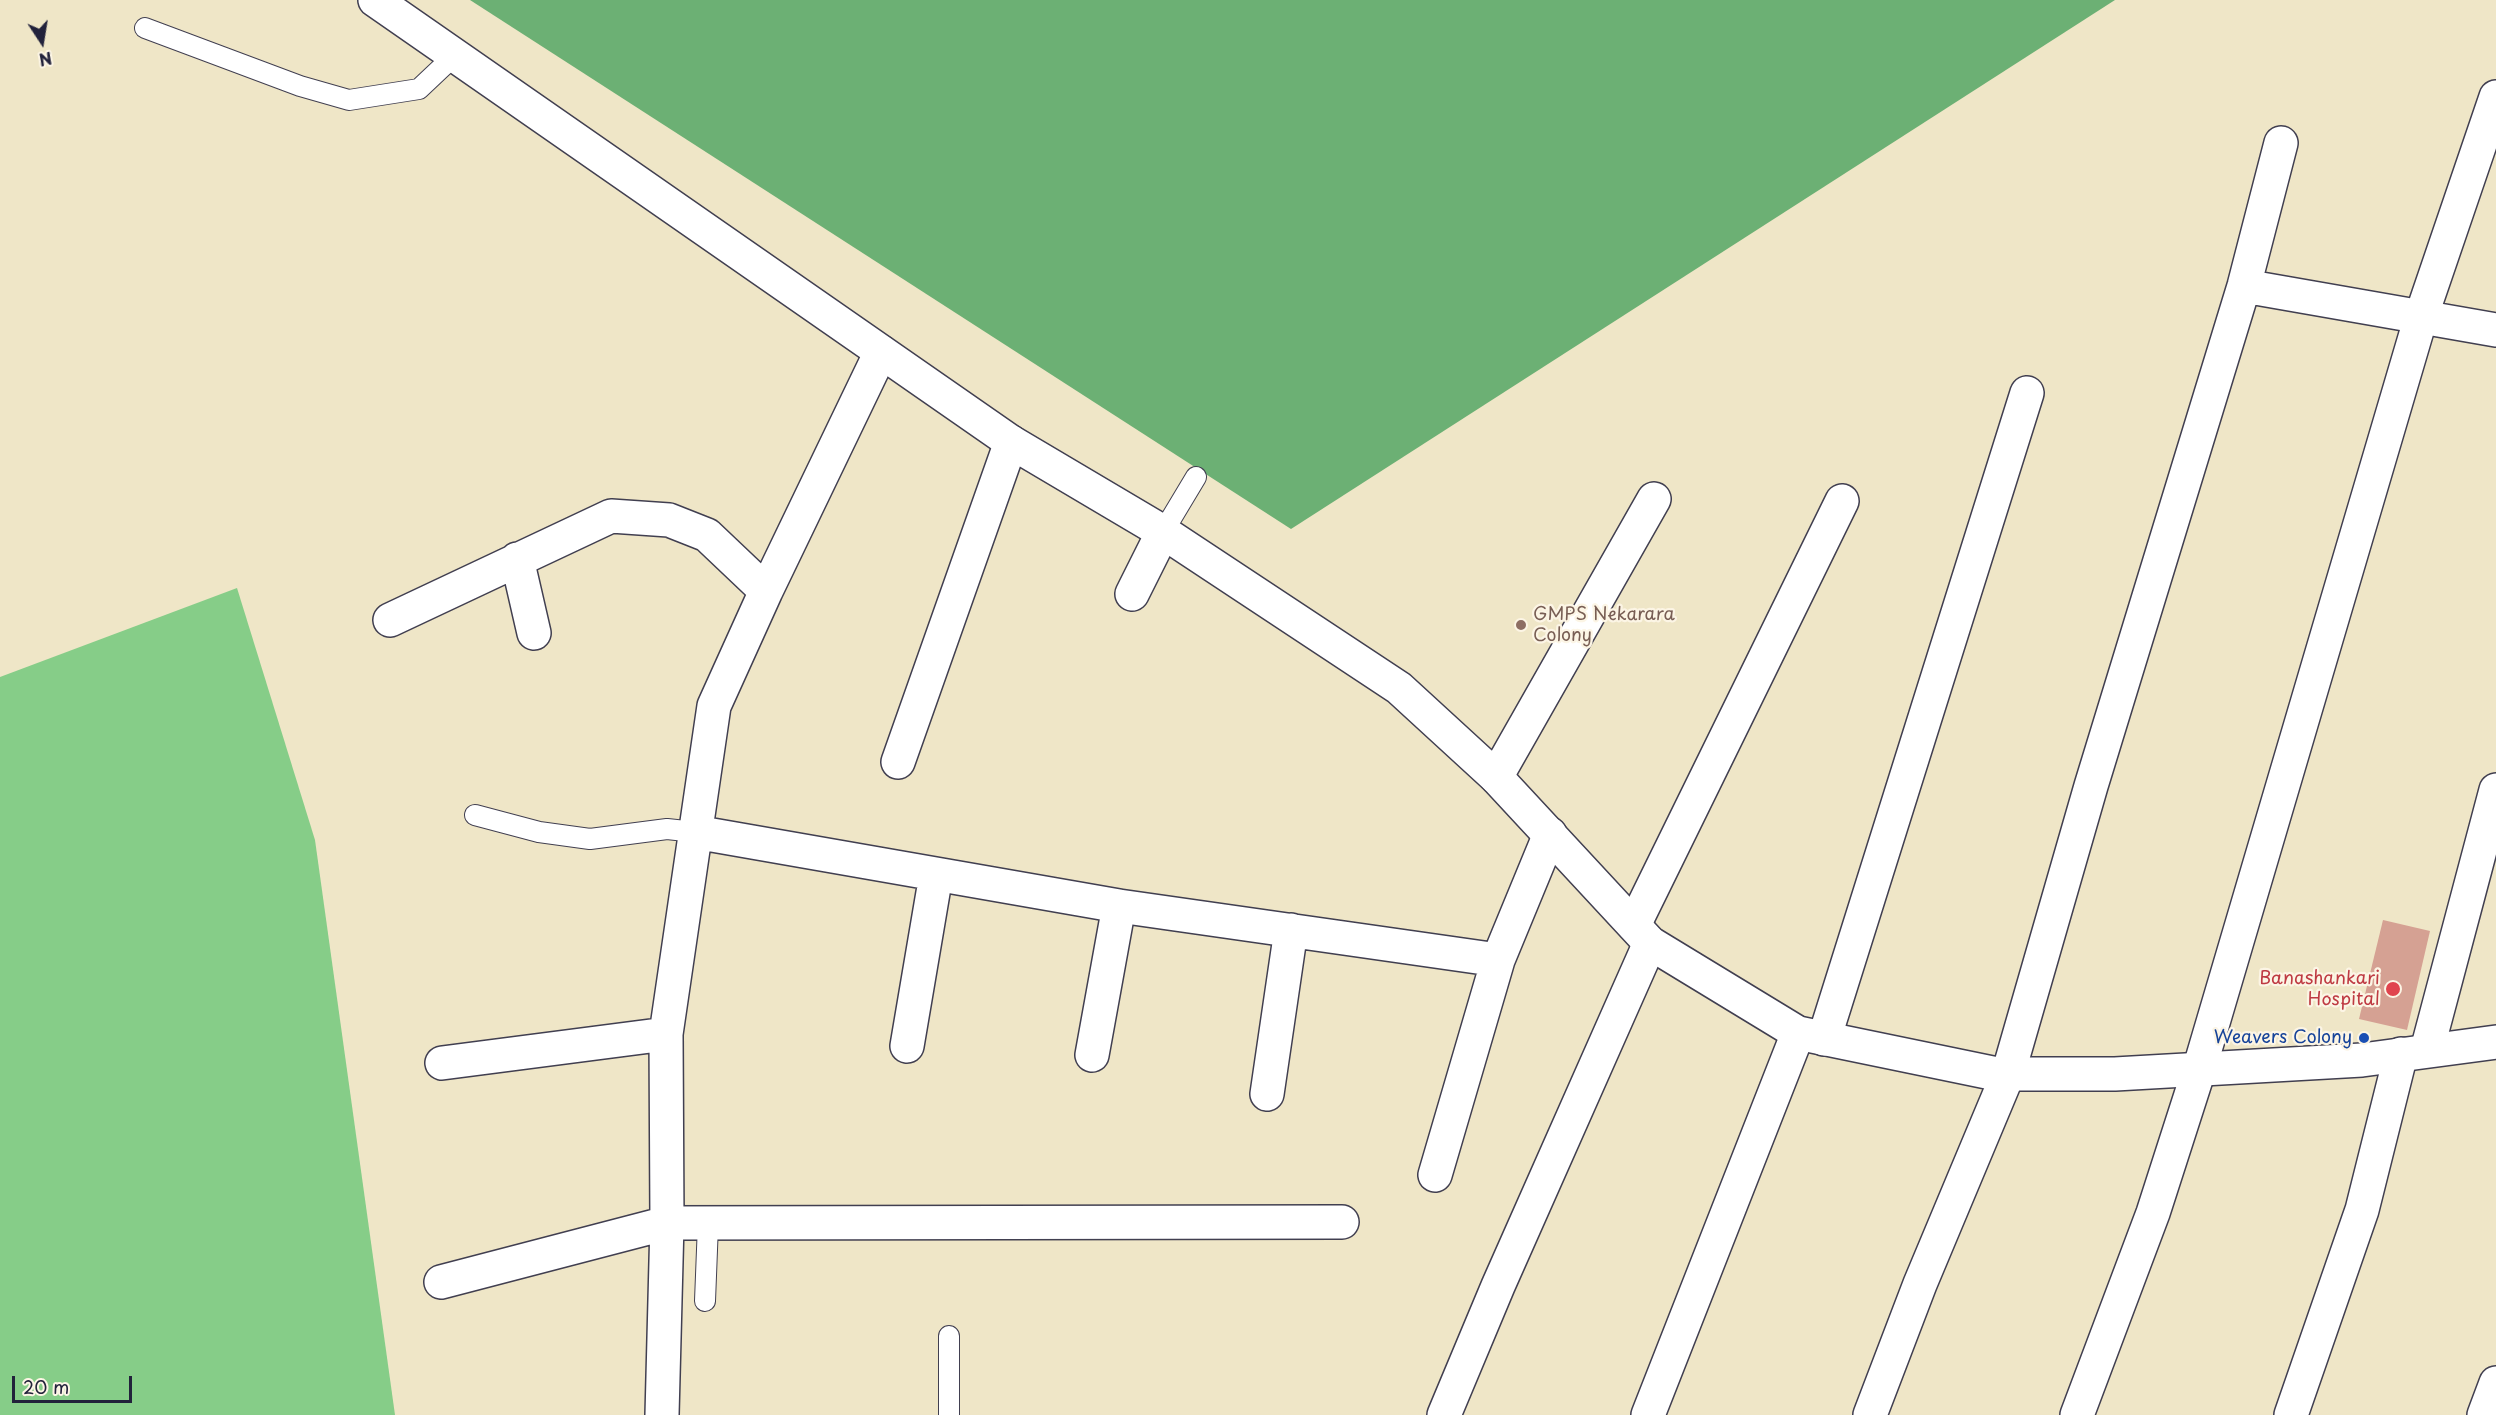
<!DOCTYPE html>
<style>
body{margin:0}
#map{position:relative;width:2496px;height:1415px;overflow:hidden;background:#efe6c7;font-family:"Playpen Sans",sans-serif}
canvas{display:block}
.north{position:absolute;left:12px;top:12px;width:60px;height:60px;-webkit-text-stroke:4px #fcf5e5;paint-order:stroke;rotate:168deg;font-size:16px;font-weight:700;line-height:24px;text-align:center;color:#22223b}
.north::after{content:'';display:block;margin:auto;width:21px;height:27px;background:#22223b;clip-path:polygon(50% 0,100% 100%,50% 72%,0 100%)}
.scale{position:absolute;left:12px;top:1376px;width:120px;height:27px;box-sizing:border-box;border:3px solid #22223b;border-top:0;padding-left:8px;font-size:18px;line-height:21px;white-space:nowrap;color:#22223b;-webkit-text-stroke:4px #fcf5e5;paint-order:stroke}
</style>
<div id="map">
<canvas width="2496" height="1415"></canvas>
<div class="north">N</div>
<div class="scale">20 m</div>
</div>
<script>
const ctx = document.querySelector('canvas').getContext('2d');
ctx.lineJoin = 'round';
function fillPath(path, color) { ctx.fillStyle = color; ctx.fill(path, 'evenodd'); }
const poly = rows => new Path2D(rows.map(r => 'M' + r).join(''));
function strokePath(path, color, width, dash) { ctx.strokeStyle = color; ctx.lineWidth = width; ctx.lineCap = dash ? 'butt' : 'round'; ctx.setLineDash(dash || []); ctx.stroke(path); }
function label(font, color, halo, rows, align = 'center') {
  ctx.font = font + ' "Playpen Sans",sans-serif'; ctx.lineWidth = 4.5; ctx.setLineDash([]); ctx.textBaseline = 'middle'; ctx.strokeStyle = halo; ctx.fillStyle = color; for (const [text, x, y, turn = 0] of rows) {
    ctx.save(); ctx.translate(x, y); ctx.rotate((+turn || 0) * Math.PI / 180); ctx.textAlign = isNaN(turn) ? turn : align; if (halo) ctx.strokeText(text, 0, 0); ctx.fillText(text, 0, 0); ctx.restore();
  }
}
const green = poly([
 [237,588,315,840,395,1415,0,1415,0,677]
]);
const forest = poly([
 [470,0,2115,0,1291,529]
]);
const building = poly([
 [2383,920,2430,931,2407,1030,2359,1019]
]);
const service = poly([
 [145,28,300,86,349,100,419,89,455,55],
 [1163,532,1196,477],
 [475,815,539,832,590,839,667,829,695,832],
 [705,1301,708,1224],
 [949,1415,949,1336]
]);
const minor = poly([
 [2244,286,2496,330],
 [517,559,534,633],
 [1132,594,1163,532],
 [390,620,611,516,669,520,707,535,766,591],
 [898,762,1011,442],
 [1496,777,1654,499],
 [695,832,1119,906,1498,960],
 [1634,925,1842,501],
 [1824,1039,2027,393],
 [907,1046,936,875],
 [2427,1050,2496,790],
 [1092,1055,1119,906],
 [442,1063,666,1034],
 [1267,1094,1291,930],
 [1435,1175,1498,960,1550,834],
 [441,1282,667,1223,1342,1222],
 [662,1415,667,1223,666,1034,714,706,766,591,881,352],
 [1444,1415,1498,1286,1650,943],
 [1648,1415,1798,1033],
 [1870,1415,1920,1284,2008,1074,2091,786,2244,286,2281,143],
 [2077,1415,2153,1213,2199,1070,2421,317,2496,97],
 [2291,1415,2362,1210,2401,1054],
 [2484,1415,2496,1383]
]);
const tertiary = poly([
 [375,0,1011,442,1163,532,1399,688,1496,777,1650,943,1798,1033,1992,1073,2008,1074,2115,1074,2362,1060,2496,1042]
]);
const markers = [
 [1521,625,6,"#8d6e63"],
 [2393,989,8,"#e0444e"],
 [2364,1038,6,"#1a4fb4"]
];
const educationNames = [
 ["GMPS Nekarara",1533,615],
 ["Colony",1533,636]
];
const healthNames = [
 ["Banashankari",2380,979],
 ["Hospital",2380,1000]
];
const transitNames = [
 ["Weavers Colony",2352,1038]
];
fillPath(green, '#86cd88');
fillPath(forest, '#6cb074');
fillPath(building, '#d5a193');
strokePath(service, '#413f50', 22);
strokePath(minor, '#413f50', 36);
strokePath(tertiary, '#413f50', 36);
strokePath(service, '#fff', 20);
strokePath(minor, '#fff', 33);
strokePath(tertiary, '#fff', 33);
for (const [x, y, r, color] of markers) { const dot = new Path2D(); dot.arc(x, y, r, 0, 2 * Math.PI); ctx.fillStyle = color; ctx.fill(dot); strokePath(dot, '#fcf5e5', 2); }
label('18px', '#785e54', '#fcf5e5', educationNames, 'left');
label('18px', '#be3a42', '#fcf5e5', healthNames, 'right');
label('18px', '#164399', '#fcf5e5', transitNames, 'right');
</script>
